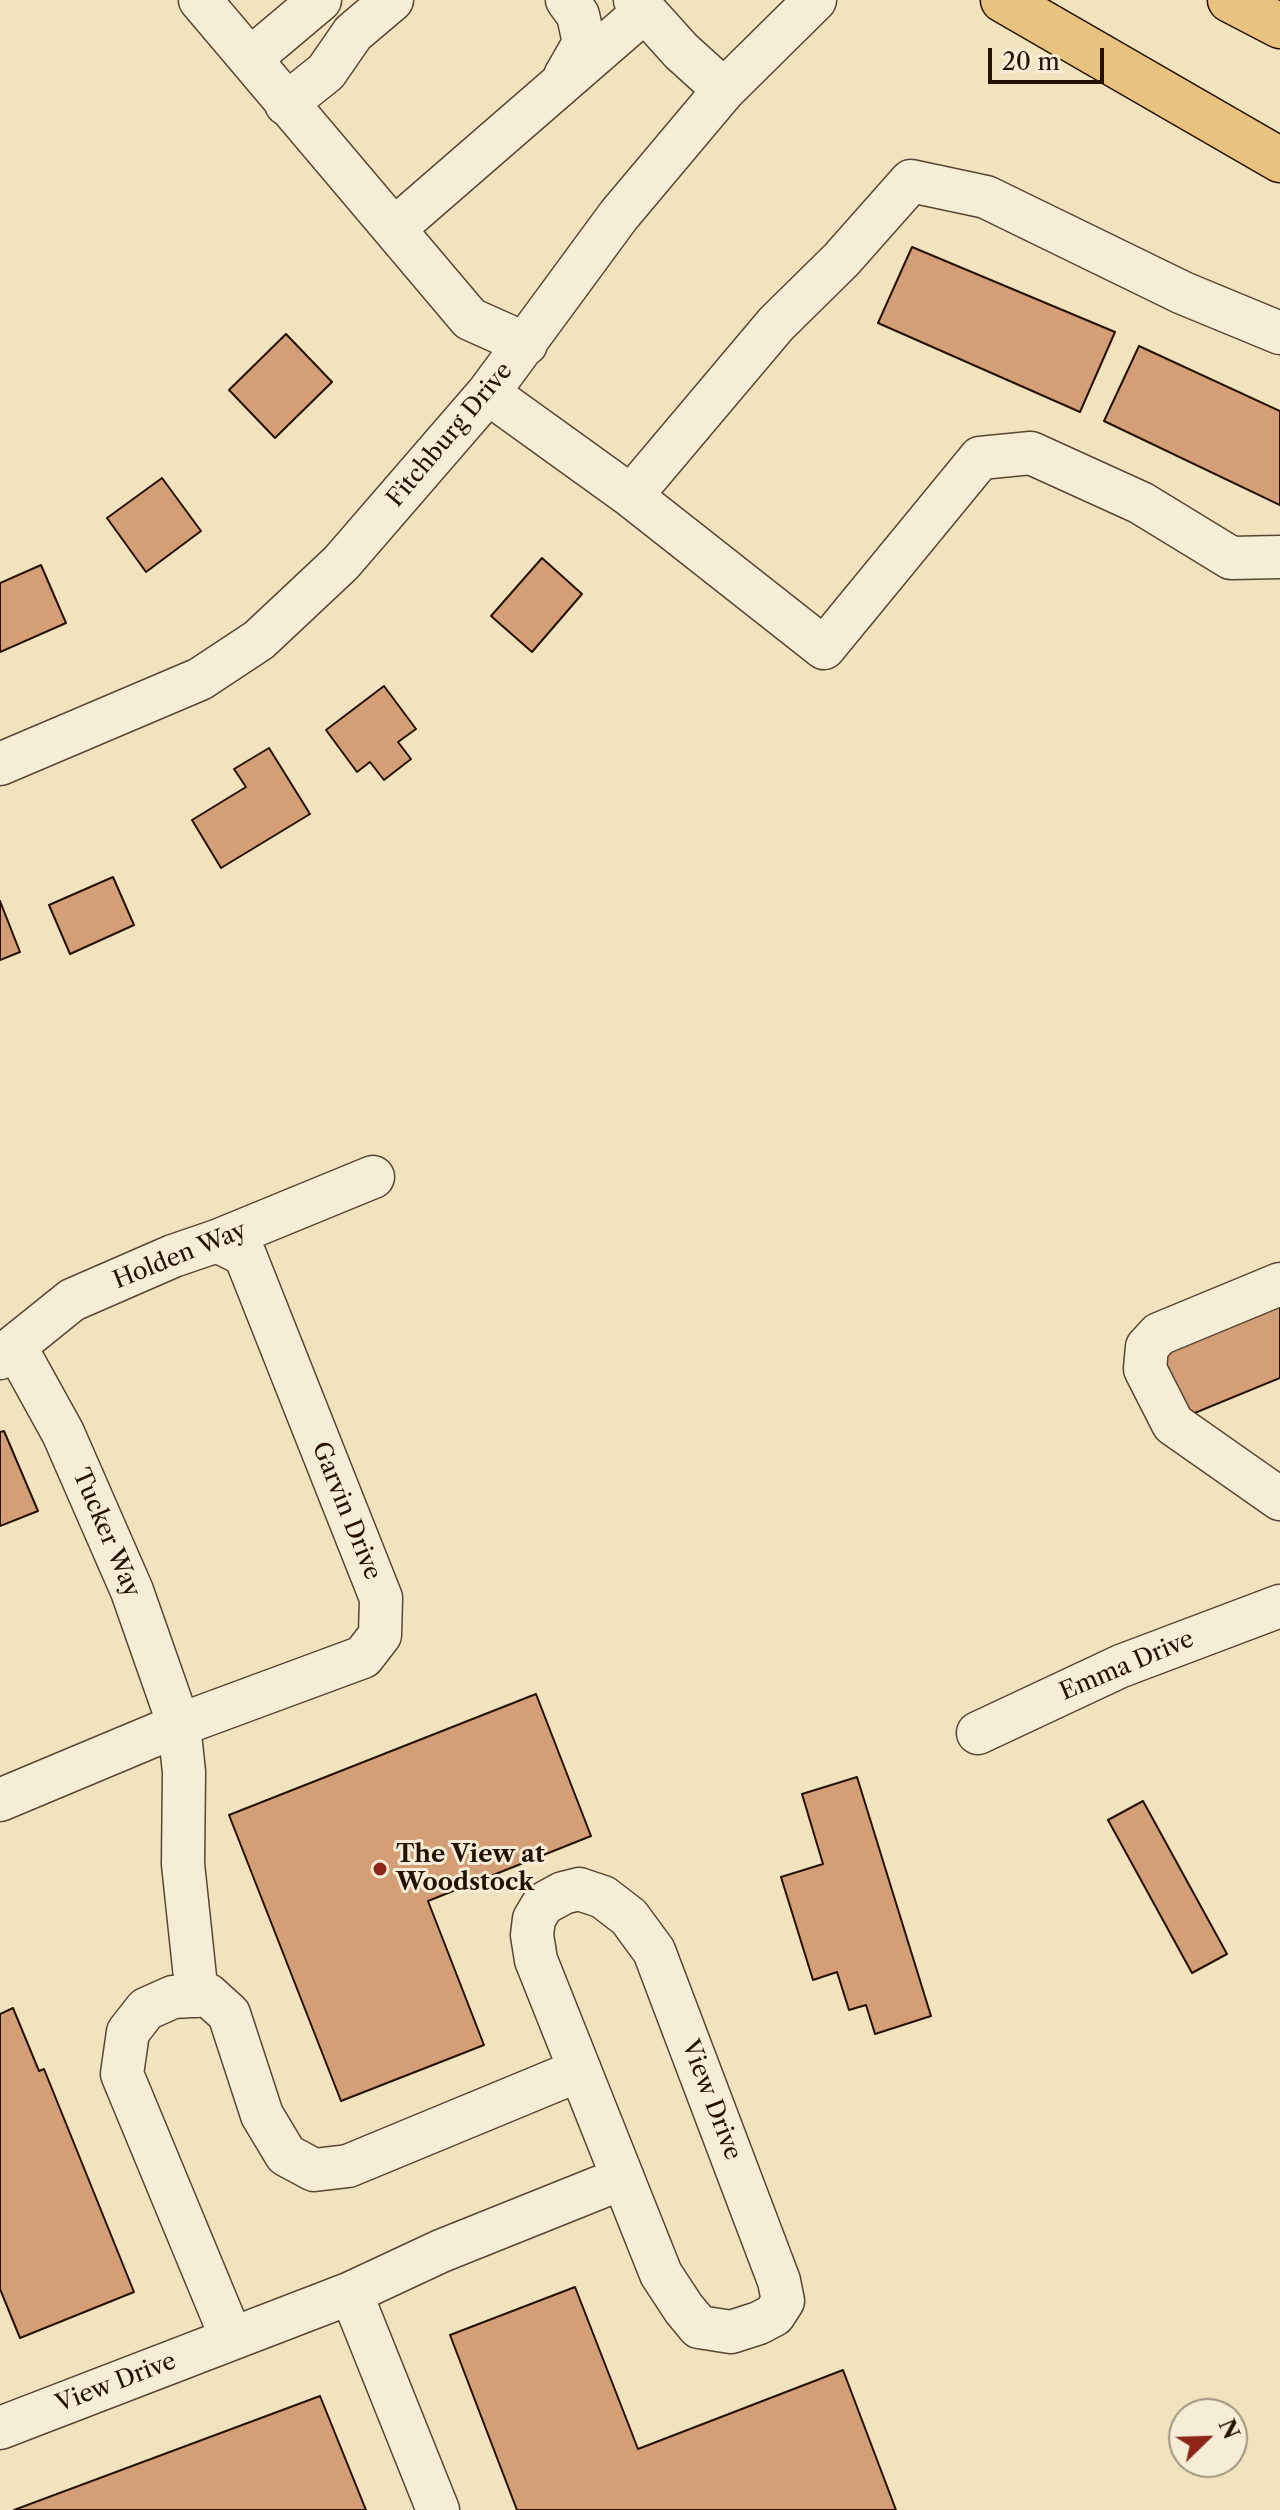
<!DOCTYPE html>
<style>
body{margin:0}
#map{position:relative;width:1280px;height:2510px;overflow:hidden;background:#f0e3be;font-family:"Libre Caslon Text",serif}
canvas{display:block}
.north{position:absolute;left:1168px;top:2398px;width:80px;height:80px;box-sizing:border-box;background:#f5edd5;border:2px solid #a29581;border-radius:50%;rotate:67deg;font-size:22px;font-weight:700;line-height:32px;text-align:center;color:#251203}
.north::after{content:'';display:block;margin:auto;width:28px;height:36px;background:#8f2418;clip-path:polygon(50% 0,100% 100%,50% 72%,0 100%)}
.scale{position:absolute;left:988px;top:48px;width:116px;height:36px;box-sizing:border-box;border:4px solid #251203;border-top:0;padding-left:10px;font-size:24px;line-height:28px;white-space:nowrap;color:#251203;-webkit-text-stroke:6px #f5edd5;paint-order:stroke}
</style>
<div id="map">
<canvas width="1280" height="2510"></canvas>
<div class="north">N</div>
<div class="scale">20 m</div>
</div>
<script>
const ctx = document.querySelector('canvas').getContext('2d');
ctx.lineJoin = 'round';
function fillPath(path, color) { ctx.fillStyle = color; ctx.fill(path, 'evenodd'); }
const poly = rows => new Path2D(rows.map(r => 'M' + r).join(''));
function strokePath(path, color, width, dash) { ctx.strokeStyle = color; ctx.lineWidth = width; ctx.lineCap = dash ? 'butt' : 'round'; ctx.setLineDash(dash || []); ctx.stroke(path); }
function label(font, color, halo, rows, align = 'center') {
  ctx.font = font + ' "Libre Caslon Text",serif'; ctx.lineWidth = 6; ctx.setLineDash([]); ctx.textBaseline = 'middle'; ctx.strokeStyle = halo; ctx.fillStyle = color; for (const [text, x, y, turn = 0] of rows) {
    ctx.save(); ctx.translate(x, y); ctx.rotate((+turn || 0) * Math.PI / 180); ctx.textAlign = isNaN(turn) ? turn : align; if (halo) ctx.strokeText(text, 0, 0); ctx.fillText(text, 0, 0); ctx.restore();
  }
}
const building = poly([
 [912,247,1115,332,1080,412,878,323,912,247],
 [286,334,332,382,275,438,229,390,286,334],
 [1139,346,1280,411,1280,505,1104,421,1139,346],
 [162,478,201,531,146,572,107,518,162,478],
 [542,558,582,594,532,652,491,616,542,558],
 [41,565,66,623,0,652,0,583,41,565],
 [384,686,416,729,398,742,411,759,384,780,370,762,357,772,326,730,384,686],
 [269,748,310,814,221,868,192,820,246,787,234,769,269,748],
 [113,877,134,925,70,954,49,905,113,877],
 [0,901,20,952,0,960,0,901],
 [1280,1300,1280,1378,1180,1419,1152,1353,1280,1300],
 [4,1431,38,1511,0,1526,0,1432,4,1431],
 [536,1694,591,1836,428,1901,484,2045,341,2101,229,1815,536,1694],
 [857,1777,931,2016,875,2034,866,2005,849,2010,837,1972,813,1980,781,1877,823,1864,802,1794,857,1777],
 [1143,1801,1227,1954,1192,1973,1108,1820,1143,1801],
 [13,2008,39,2071,44,2069,134,2292,20,2338,0,2289,0,2014,13,2008],
 [575,2287,638,2449,843,2370,896,2510,517,2510,450,2335,575,2287],
 [320,2396,366,2510,14,2510,320,2396]
]);
const minor = poly([
 [200,0,250,59,320,0],
 [635,0,681,51,724,90],
 [250,59,470,319,526,344],
 [565,76,584,43,578,15,567,0],
 [286,104,326,72,353,33,392,0],
 [395,228,645,11],
 [488,393,631,496,824,648,980,458,1031,453,1141,503,1231,558,1280,557],
 [631,496,776,324,841,260,911,181,986,197,1183,293,1280,333],
 [0,764,200,679,259,640,341,563,488,393,619,215,724,90,815,0],
 [1280,1284,1159,1334,1147,1347,1145,1369,1173,1424,1280,1499],
 [16,1348,63,1433,132,1591,179,1725,184,1772,183,1864,197,1996],
 [0,1358,72,1300,173,1256,217,1241,373,1177],
 [978,1733,1121,1666,1280,1606],
 [0,1800,179,1725,363,1657,380,1635,381,1598,245,1255,217,1241],
 [579,1889,603,1897,629,1917,654,1951,779,2281,783,2301,774,2315,759,2323,731,2332,699,2327,684,2309,661,2274,536,1960,532,1935,534,1919,543,1904,563,1893,579,1889],
 [351,2293,438,2510],
 [231,2337,122,2074,128,2032,146,2009,173,1997,208,1995,229,2014,262,2115,286,2155,314,2170,348,2166,580,2070],
 [0,2428,351,2293,441,2251,623,2178]
]);
const major = poly([
 [1003,0,1280,160],
 [1230,0,1280,26]
]);
const markers = [
 [380,1869,8,"#8f2418"]
];
const streetNames = [
 ["Fitchburg Drive",450,435,-50],
 ["Holden Way",180,1256,-22],
 ["Garvin Drive",346,1511,68],
 ["Tucker Way",106,1533,67],
 ["Emma Drive",1127,1666,-23],
 ["View Drive",711,2100,69],
 ["View Drive",116,2383,-21]
];
const poiNames = [
 ["The View at",396,1855],
 ["Woodstock",396,1883]
];
fillPath(building, '#d49e77');
strokePath(building, '#251203', 2);
strokePath(minor, '#584632', 45);
strokePath(major, '#251203', 47);
strokePath(minor, '#f5edd5', 42);
strokePath(major, '#e8c27f', 44);
for (const [x, y, r, color] of markers) { const dot = new Path2D(); dot.arc(x, y, r, 0, 2 * Math.PI); ctx.fillStyle = color; ctx.fill(dot); strokePath(dot, '#f5edd5', 3); }
label('24px', '#251203', '#f5edd5', streetNames);
label('bold 24px', '#251203', '#f5edd5', poiNames, 'left');
</script>
